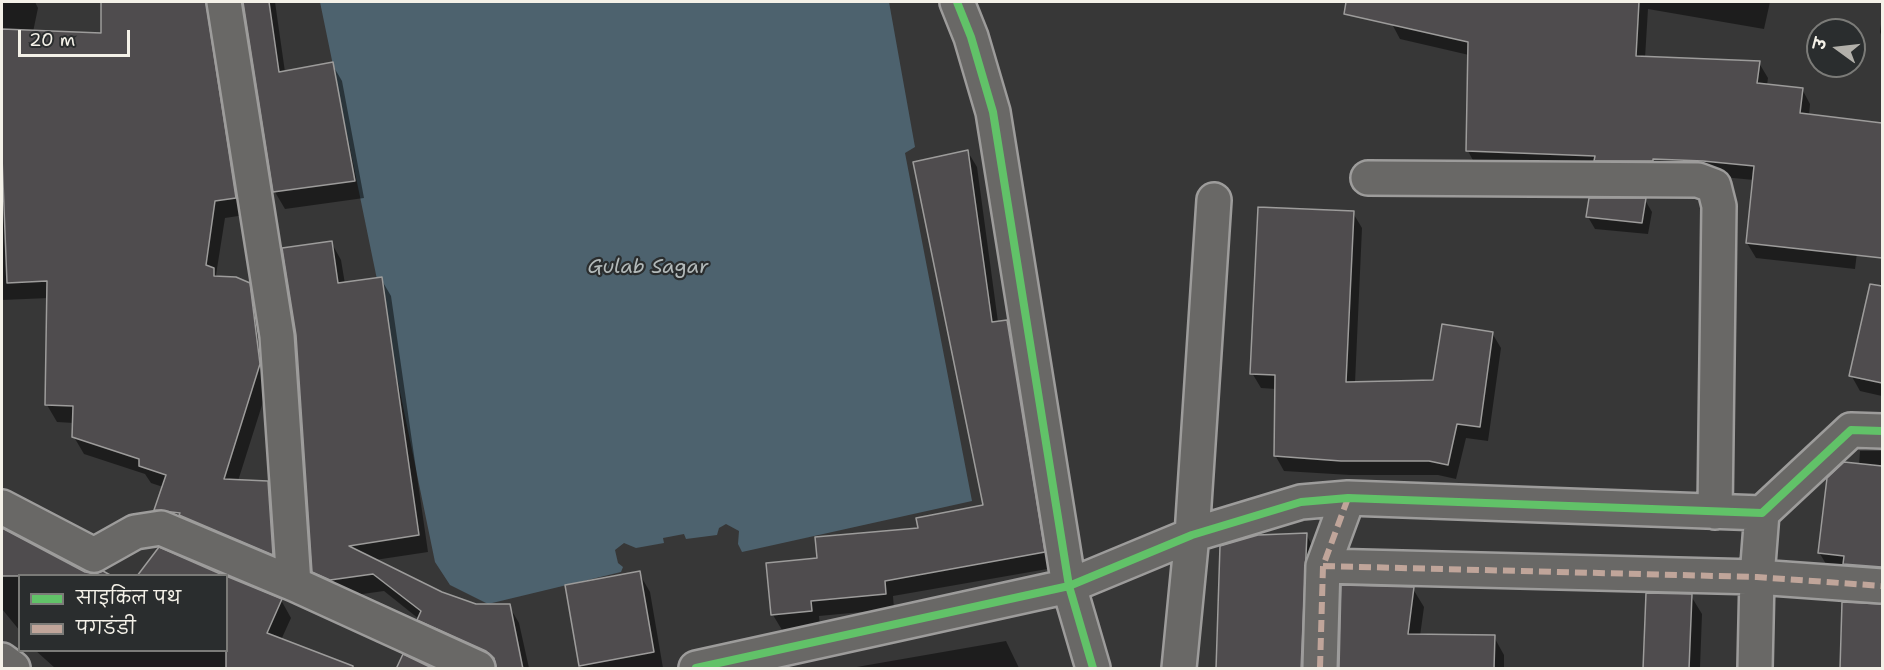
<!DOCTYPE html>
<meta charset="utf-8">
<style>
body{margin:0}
#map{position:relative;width:1884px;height:670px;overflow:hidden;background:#373737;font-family:"Shantell Sans","Playpen Sans Deva",sans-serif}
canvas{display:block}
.frame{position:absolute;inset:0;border:3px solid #f4f1e8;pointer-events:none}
.legend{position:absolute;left:18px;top:574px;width:210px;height:78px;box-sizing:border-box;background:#2a2d2e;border:2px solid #7b7b78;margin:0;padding:8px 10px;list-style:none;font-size:18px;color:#f4f1e8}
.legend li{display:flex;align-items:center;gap:12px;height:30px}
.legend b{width:30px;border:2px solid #7b7b78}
.north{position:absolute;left:1806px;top:18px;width:60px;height:60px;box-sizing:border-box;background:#2a2d2e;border:2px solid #7b7b78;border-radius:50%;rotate:285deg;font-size:16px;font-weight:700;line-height:24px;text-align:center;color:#f4f1e8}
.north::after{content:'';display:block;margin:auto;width:21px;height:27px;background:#b2b0aa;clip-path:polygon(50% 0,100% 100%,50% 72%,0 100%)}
.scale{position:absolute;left:18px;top:30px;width:112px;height:27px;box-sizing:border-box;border:3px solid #f4f1e8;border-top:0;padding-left:8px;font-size:18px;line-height:21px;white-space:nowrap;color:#f4f1e8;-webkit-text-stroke:4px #2a2d2e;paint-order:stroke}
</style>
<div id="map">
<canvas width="1884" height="670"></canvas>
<div class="frame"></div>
<ul class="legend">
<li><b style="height:8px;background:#61c268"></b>साइकिल पथ</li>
<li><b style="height:8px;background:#c0a59a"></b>पगडंडी</li>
</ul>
<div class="north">उ</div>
<div class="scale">20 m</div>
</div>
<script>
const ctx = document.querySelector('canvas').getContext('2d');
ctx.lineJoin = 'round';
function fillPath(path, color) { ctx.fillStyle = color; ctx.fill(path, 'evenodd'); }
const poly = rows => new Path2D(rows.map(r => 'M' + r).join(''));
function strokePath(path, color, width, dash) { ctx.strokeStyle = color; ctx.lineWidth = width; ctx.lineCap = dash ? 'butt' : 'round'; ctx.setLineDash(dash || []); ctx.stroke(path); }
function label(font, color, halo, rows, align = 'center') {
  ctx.font = font + ' "Shantell Sans",sans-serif'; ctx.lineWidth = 4.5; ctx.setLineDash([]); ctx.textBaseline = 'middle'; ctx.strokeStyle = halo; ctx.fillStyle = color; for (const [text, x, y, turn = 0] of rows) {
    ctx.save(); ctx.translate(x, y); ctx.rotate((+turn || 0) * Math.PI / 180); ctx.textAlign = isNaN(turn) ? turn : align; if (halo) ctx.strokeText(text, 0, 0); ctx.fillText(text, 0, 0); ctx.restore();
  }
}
const water = poly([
 [320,2,889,2,915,147,905,153,972,501,742,552,738,544,739,531,726,524,719,528,717,535,686,539,684,534,663,538,664,543,636,548,624,543,615,550,618,563,623,567,621,572,488,604,450,585,435,562]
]);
const shadow = poly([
 [2,2,35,2,38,8,33,32,103,35,103,2,230,2,245,215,225,218,216,275,218,278,249,284,259,302,269,383,238,481,267,482,277,500,282,571,165,527,155,510,163,487,151,483,145,474,84,454,74,437,74,423,57,422,47,405,49,298,2,300],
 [240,2,275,2,285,72,332,64,342,81,364,198,285,209,275,192,245,4],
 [1397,2,1770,2,1764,29,1648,9,1645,58,1759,63,1768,78,1767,85,1802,89,1810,104,1809,116,1871,137,1855,269,1756,258,1747,243,1754,180,1712,176,1476,166,1468,151,1469,55,1400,39,1392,24],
 [1882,17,1882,37,1880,32],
 [968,152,977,167,998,322,1007,321,1015,337,1053,568,893,596,894,609,819,616,820,626,782,630,773,615,818,559,920,530,985,507],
 [1645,200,1652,212,1648,234,1595,229,1588,217],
 [1353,213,1362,228,1355,383,1435,381,1492,333,1501,348,1488,441,1466,438,1456,479,1438,475,1350,475,1284,471,1275,455,1276,389,1261,388,1252,373],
 [331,242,341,260,345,284,381,279,391,296,428,552,375,560,442,594,476,605,509,606,519,623,529,668,498,668,429,637,419,619,384,591,341,597,324,589,313,571],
 [1882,277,1882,396,1860,391,1851,375,1876,305],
 [1860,451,1882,451,1882,586,1830,571,1819,552,1859,465],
 [2,529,85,573,109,576,20,576,20,631,2,609],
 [1306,534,1315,551,1312,668,1218,668],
 [639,573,650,592,663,668,581,668,567,587],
 [1413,589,1424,607,1420,636,1494,637,1504,655,1504,668,1340,668],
 [1691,596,1702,614,1700,668,1644,668],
 [281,600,291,618,281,640,356,668,55,668,35,650,226,650],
 [1844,603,1882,604,1882,668,1841,668],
 [1006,641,1019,668,851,668]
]);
const building = poly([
 [101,2,206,2,236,198,215,201,206,265,214,268,214,276,236,277,250,283,260,364,224,479,268,481,273,555,179,515,180,513,154,510,166,475,139,466,139,459,72,437,73,406,45,405,47,281,7,283,2,157,2,29,101,33,101,2],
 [243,2,269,2,279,72,333,62,355,181,273,192,243,2],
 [1346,2,1639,2,1636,56,1760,61,1757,83,1803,88,1800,113,1882,123,1882,258,1746,243,1754,166,1703,161,1653,159,1653,161,1594,161,1595,156,1466,151,1468,42,1344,14,1346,2],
 [968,150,992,322,1007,320,1045,552,885,581,886,594,811,601,812,611,771,615,766,563,817,558,815,537,918,528,916,518,983,505,913,162,968,150],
 [1589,198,1646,198,1642,223,1586,217,1589,198],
 [1258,207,1354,211,1346,382,1433,380,1442,324,1493,332,1480,427,1457,424,1448,465,1429,461,1341,461,1274,456,1275,375,1250,374,1258,207],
 [332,241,338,283,382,277,419,535,349,546,442,592,476,604,510,604,523,669,496,669,494,658,486,651,417,620,421,611,373,574,330,580,312,572,296,335,282,248,332,241],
 [1870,284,1882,286,1882,383,1849,376,1870,284],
 [1844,462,1882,466,1882,567,1843,564,1844,556,1818,553,1827,478,1844,462],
 [2,528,85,572,95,574,103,571,112,576,2,576,2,528],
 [1307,533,1301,669,1216,669,1220,546,1258,535,1307,533],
 [159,547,225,576,137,576,159,547],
 [640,571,654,652,579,666,565,585,640,571],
 [226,576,282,599,267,633,353,666,353,669,226,669,226,576],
 [1341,585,1414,587,1408,634,1495,635,1494,669,1339,669,1341,585],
 [1646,593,1692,594,1689,669,1643,669,1646,593],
 [1842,602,1882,604,1882,669,1840,669,1842,602],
 [403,654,434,669,396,669,403,654]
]);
const minor = poly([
 [224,2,277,336,294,584],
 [957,2,971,37,993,112,1069,586,1093,668],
 [1368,178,1698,180,1714,186,1719,206,1715,512],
 [2,507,94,555,135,532,161,528,294,584,478,668],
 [1323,566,1757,577,1882,586],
 [2,660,13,668],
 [696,668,1069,586,1192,535,1301,502,1348,498,1762,513,1851,430,1882,431],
 [1179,668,1192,535,1214,200],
 [1320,668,1323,566,1348,498],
 [1755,668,1757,577,1762,513]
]);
const quiet = poly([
 [1323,566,1757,577,1882,586],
 [1320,668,1323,566,1348,498]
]);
const cycleway = poly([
 [957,2,971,37,993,112,1069,586,1093,668],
 [696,668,1069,586,1192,535,1301,502,1348,498,1762,513,1851,430,1882,431]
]);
const waterNames = [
 ["Gulab Sagar",648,268]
];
fillPath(water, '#4d626e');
fillPath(shadow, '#0007');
fillPath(building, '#4f4c4e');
strokePath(building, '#9d9c9b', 1.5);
strokePath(minor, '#9d9c9b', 38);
strokePath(minor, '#696866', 33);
strokePath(quiet, '#c0a59a', 6, [12, 6]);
strokePath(cycleway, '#61c268', 8);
label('italic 20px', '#b2b9b9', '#2a2d2e', waterNames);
</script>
